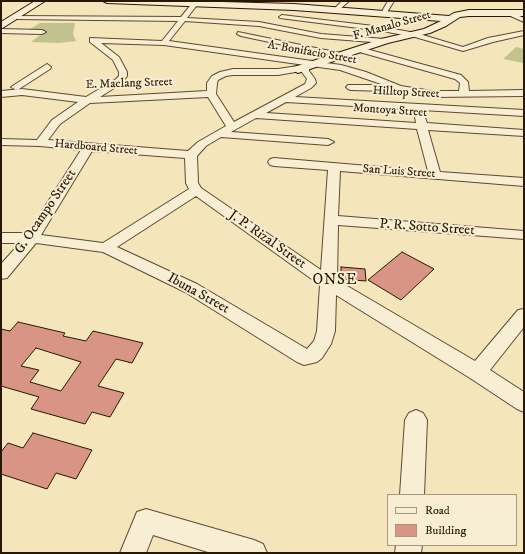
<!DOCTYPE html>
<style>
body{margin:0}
#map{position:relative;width:525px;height:554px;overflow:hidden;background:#f5e5bb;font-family:"IM FELL DW Pica",serif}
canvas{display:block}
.frame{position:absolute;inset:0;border:2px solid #2a1702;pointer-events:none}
.legend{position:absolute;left:387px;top:494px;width:130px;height:52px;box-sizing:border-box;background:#f8eed3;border:1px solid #a6987f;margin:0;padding:5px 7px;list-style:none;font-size:12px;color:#2a1702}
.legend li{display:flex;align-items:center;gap:8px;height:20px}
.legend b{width:20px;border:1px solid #a6987f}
</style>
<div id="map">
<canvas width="525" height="554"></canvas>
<div class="frame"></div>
<ul class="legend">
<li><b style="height:5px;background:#f8eed3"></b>Road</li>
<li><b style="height:11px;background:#d89586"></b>Building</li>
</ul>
</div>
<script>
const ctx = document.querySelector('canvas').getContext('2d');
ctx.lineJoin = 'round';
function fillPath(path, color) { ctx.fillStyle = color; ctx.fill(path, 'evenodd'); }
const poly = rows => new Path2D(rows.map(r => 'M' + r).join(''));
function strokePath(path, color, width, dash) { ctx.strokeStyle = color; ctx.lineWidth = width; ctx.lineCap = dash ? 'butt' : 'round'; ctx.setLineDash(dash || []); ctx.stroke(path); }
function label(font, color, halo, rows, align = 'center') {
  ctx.font = font + ' "IM FELL DW Pica",serif'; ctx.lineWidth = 4; ctx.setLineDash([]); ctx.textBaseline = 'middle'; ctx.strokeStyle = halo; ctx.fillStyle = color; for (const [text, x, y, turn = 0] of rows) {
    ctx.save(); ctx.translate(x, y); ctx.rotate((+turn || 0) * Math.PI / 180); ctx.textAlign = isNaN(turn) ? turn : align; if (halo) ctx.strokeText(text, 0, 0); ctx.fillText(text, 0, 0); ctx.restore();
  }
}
const green = poly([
 [40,23,75,23,73,34,76,41,59,43,31,42,44,32,27,31],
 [516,47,524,49,524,63,503,59]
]);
const building = poly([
 [402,252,434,269,401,300,368,280,402,252],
 [341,267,365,269,366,281,341,279,341,267],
 [18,322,65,333,63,336,86,341,93,331,143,343,132,363,116,359,98,386,124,393,110,417,92,412,85,424,31,409,39,397,1,386,1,329,10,331,18,322],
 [36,348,81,362,61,391,30,382,39,370,21,366,36,348],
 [33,433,92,450,76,479,56,473,47,489,1,474,1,452,8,443,23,448,33,433]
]);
const street = poly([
 [194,1,200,1,187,18,259,22,321,34,385,39,389,41,385,43,321,38,259,26,185,21,169,41,341,65,366,72,401,86,432,91,459,91,460,83,455,79,356,51,355,49,359,47,461,75,468,82,469,91,524,90,524,96,432,97,391,88,387,91,351,90,348,89,346,87,348,85,384,85,340,70,164,45,101,43,119,57,127,72,127,76,122,83,100,97,207,91,207,83,212,76,220,72,233,69,278,69,298,66,301,67,305,65,309,68,309,71,315,79,316,83,311,88,295,97,524,110,524,116,286,102,266,113,416,123,415,117,420,114,424,115,427,123,524,130,524,136,428,130,440,172,524,178,524,186,340,171,338,216,524,231,524,239,338,225,337,280,475,361,518,310,524,309,524,327,490,370,524,392,524,412,517,409,470,378,336,295,335,331,331,344,322,358,317,362,304,365,297,362,185,292,103,252,36,243,7,278,1,279,1,264,20,243,1,243,1,233,28,233,81,150,40,146,1,145,1,139,37,140,52,120,78,102,22,95,1,97,1,91,22,89,86,97,116,79,119,76,119,72,113,60,90,42,90,38,162,41,178,21,16,19,13,17,14,16,181,17,194,1],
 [301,71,307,79,305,84,234,122,216,94,217,83,218,80,226,76,233,75,278,75,301,71],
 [208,97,226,126,198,142,188,151,48,140,60,124,90,103,208,97],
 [256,118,417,129,428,171,274,158,270,159,268,162,270,165,274,166,328,170,321,270,201,188,198,183,197,156,206,146,221,137,328,145,334,142,328,139,231,132,256,118],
 [92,151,185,158,186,183,189,189,103,243,41,235,92,151],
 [196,196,320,285,317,331,314,341,307,349,197,284,117,247,196,196],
 [342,1,349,1,339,10,335,10,335,8,342,1],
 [388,1,394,1,386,14,382,14,381,13,388,1],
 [506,12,510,12,524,18,524,22,506,14,506,12],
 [282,15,382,27,416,33,463,47,488,38,524,31,524,35,493,42,463,51,415,37,382,31,280,18,279,17,282,15],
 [1,29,42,30,46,32,42,34,1,33,1,29],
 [238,32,340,53,344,55,340,57,241,36,237,34,238,32],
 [47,64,51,67,50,69,19,89,16,90,11,87,47,64],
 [416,410,423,413,427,420,424,495,400,495,405,420,409,413,416,410],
 [146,509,254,540,263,544,267,553,211,553,153,535,146,553,120,553,137,512,146,509],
 [396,545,422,545,421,553,395,553,396,545]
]);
const secondary = poly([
 [35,1,45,1,1,29,1,22,35,1],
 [103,1,186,1,294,4,449,16,454,13,469,10,524,10,524,16,469,16,460,17,446,26,430,33,388,43,298,73,294,71,292,69,294,67,381,39,424,29,441,21,294,10,107,3,103,1]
]);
const farStreetnames = [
 ["F. Manalo Street",392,26,-16],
 ["A. Bonifacio Street",312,53,10],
 ["E. Maclang Street",129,84,-2],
 ["Hilltop Street",406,93,3],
 ["Montoya Street",390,111,4],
 ["Hardboard Street",96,148,5],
 ["San Luis Street",399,172,4]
];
const streetNames = [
 ["G. Ocampo Street",46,212,-56],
 ["P. R. Sotto Street",427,228,4],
 ["J. P. Rizal Street",267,240,35],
 ["Ibuna Street",198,294,29]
];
const neighbourhoodNames = [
 ["ONSE",335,281]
];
fillPath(green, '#c2c28c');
fillPath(building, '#d89586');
strokePath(building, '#2a1702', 1);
strokePath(street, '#5d4a30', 2);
strokePath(secondary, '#2a1702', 2);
fillPath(street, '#f8eed3');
fillPath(secondary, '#f8eed3');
label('12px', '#2a1702', '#f8eed3', farStreetnames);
label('14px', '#2a1702', '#f8eed3', streetNames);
ctx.letterSpacing = '1px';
label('15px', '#2a1702', '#f8eed3', neighbourhoodNames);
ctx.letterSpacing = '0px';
</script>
